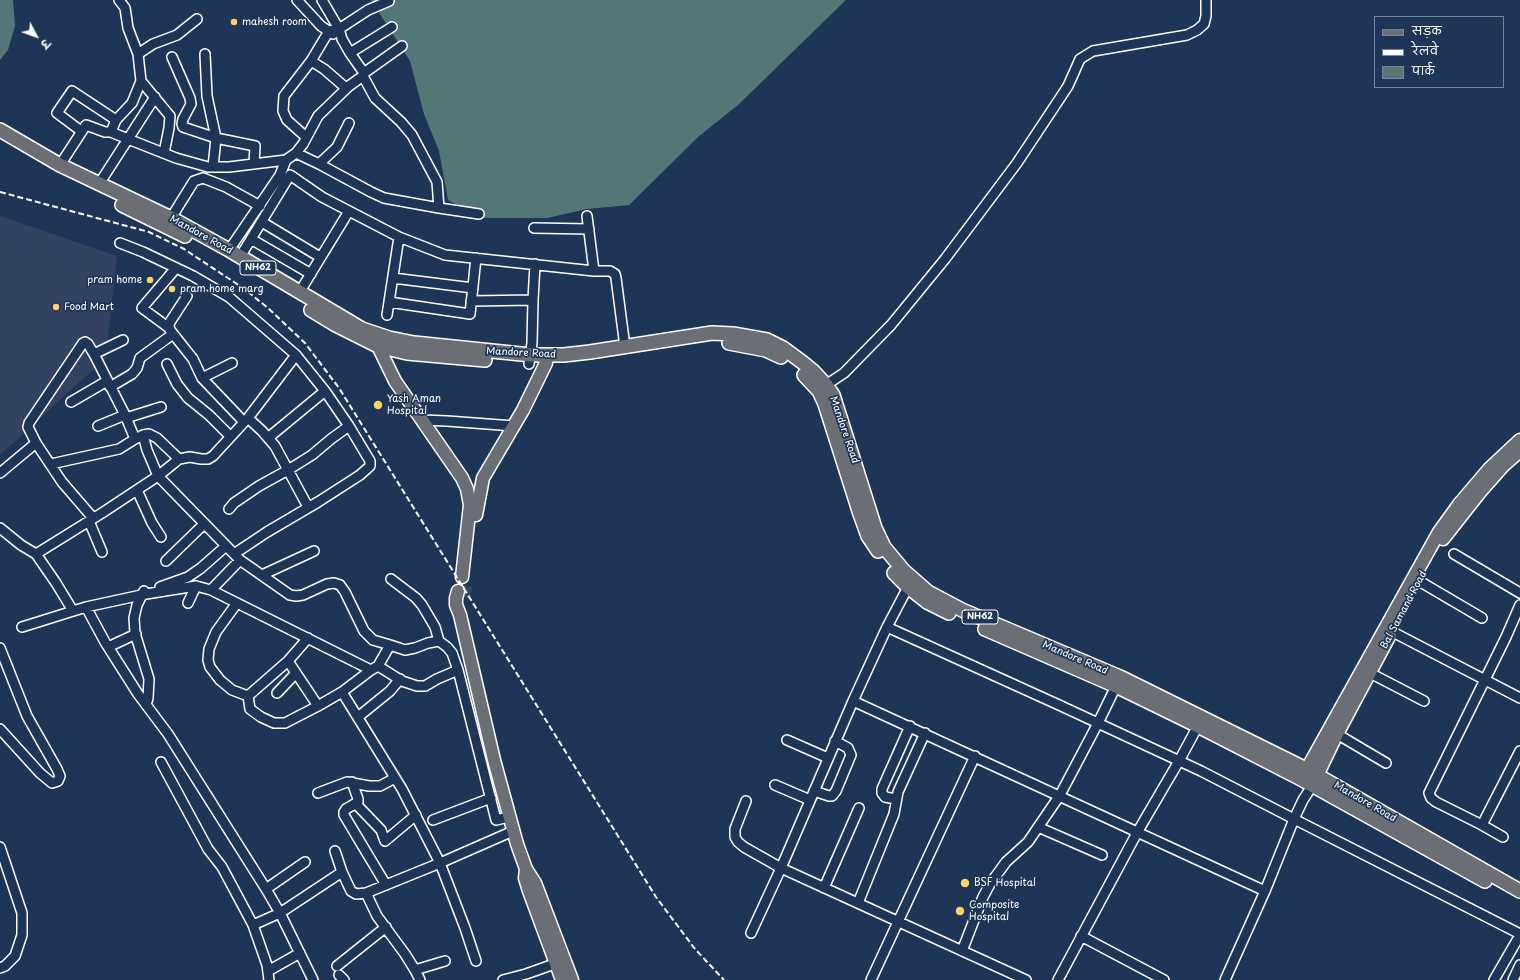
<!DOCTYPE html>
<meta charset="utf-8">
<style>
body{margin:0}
#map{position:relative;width:1520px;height:980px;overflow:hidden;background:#1d3557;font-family:"Playpen Sans","Playpen Sans Deva",sans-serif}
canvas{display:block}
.legend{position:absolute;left:1374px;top:16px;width:130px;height:72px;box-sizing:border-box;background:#1d3557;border:1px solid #77869a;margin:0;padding:5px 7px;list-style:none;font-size:12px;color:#fff}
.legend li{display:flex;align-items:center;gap:8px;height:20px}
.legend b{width:20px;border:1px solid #77869a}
.north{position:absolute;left:16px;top:16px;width:40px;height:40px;-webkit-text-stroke:3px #1d3557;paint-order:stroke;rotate:131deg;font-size:11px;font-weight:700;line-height:16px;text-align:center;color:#fff}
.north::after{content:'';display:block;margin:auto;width:14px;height:18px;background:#fff;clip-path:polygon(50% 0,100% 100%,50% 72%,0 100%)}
</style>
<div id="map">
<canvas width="1520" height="980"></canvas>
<ul class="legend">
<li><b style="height:5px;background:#6b6f75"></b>सड़क</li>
<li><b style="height:5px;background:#fff"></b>रेलवे</li>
<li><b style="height:11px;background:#537676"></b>पार्क</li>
</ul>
<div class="north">उ</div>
</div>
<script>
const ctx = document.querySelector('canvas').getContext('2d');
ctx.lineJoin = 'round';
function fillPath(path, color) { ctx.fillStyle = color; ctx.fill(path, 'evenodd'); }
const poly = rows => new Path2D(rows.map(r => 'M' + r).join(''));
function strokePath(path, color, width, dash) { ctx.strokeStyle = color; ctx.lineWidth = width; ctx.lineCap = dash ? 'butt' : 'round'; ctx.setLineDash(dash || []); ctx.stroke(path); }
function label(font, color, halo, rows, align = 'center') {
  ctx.font = font + ' "Playpen Sans",sans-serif'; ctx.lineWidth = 3.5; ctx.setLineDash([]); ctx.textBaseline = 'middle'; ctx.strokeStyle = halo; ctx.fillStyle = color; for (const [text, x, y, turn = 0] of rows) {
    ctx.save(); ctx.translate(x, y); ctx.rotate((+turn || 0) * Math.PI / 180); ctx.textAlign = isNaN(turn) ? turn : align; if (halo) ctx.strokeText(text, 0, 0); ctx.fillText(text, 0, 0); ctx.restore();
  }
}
const built = poly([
 [0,216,117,256,106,358,0,455]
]);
const green = poly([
 [0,0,13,0,15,26,8,50,0,60],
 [371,0,846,0,738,105,698,137,629,205,587,209,547,218,480,218,448,200,439,151,424,114,410,61]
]);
const majorTunnel = poly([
 [463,597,467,585]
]);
const minor = poly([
 [119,0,125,8,128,28,138,54],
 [297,0,321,26,333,34],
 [350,53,392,27],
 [205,54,207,96,216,138,213,167],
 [172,57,190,98,191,104,183,119,182,124,183,127,216,138,255,146,254,164],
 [311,61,329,31,339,29,368,10,389,1],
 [364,73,402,46],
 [363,76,375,98,401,122,412,135,437,182,439,208,479,214],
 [141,81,170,116,169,128,164,153],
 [155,97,128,139,111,132,116,120,132,103,141,81,138,54,153,44,177,35,197,19],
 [349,123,337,147,319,164,371,192,384,198,439,208],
 [81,131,57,113,72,91,116,120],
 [306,137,287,120,283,111,284,96,311,61,324,69,346,88],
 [296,153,319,164],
 [60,165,86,125,105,132,111,132],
 [99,184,128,139,176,158,208,167,229,167,286,160],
 [587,216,594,271],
 [171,218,194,181,203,178,226,187,260,206],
 [262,222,320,257],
 [534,228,589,229],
 [251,239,311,274],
 [120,243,143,252,193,276,229,297,296,355,248,418,213,456,208,459,201,459,190,457,179,459,158,476,147,450,143,435],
 [229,250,280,175,286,160,296,153,303,144,318,116,349,86,363,76,364,73,350,53,342,39,339,29,322,0],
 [240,257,290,175,322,197,399,237],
 [393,278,473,288],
 [299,293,349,211],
 [187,296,170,322,169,326,170,330,193,359,202,378,244,422],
 [533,300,535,264],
 [471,301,533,300,532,343,529,364],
 [389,302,470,314,476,258],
 [387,315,399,237,445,255,594,271,610,271,615,274,616,278,625,347],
 [169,328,142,308,176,268],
 [94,354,123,340],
 [167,364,177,384,188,398,209,415,230,436],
 [202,378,232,363],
 [826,385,844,373,891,325,945,259,1017,163,1068,86,1080,59,1093,51,1187,35,1197,30,1204,24,1206,16,1206,0],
 [110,387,132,374,137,368,140,358,173,334],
 [71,402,107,381],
 [126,418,161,407],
 [248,418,262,431,275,446,308,507],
 [422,420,447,421,514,426],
 [98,426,125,415],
 [268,438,325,391],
 [36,443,28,427,29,423,83,343,85,342,88,344,95,356,125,415,135,439],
 [51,464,119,449,135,439,143,435,149,434,157,438,179,459],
 [0,473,36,443,62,482,93,518],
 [137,490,152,523,161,537],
 [229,509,234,503,259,486,288,470,312,455,331,439,349,426],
 [89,521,102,552],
 [0,528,21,545,36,554],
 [234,554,267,532,318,502,360,475,370,466,370,461,349,426,325,391,296,355],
 [1454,554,1520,593],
 [166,561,204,524],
 [262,575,314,551],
 [391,579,416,598,422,605,435,627,439,641],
 [1419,581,1482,618],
 [160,587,188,577,201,568,226,546],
 [211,590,240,560],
 [144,591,137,605,134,618,135,633,149,679,148,698,146,705],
 [188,603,196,586],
 [237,603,216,632,209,649,208,660,210,667,220,680,232,690,248,696],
 [86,607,105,642,138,694,168,734,266,889,280,913,313,980],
 [73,611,56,583,36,554,102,513,158,476,240,560,290,595,296,596,303,595,327,584,334,583,340,585,345,592,364,631,373,640,390,645,378,666,371,670],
 [22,627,86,607,146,594,196,586,211,590,371,670,342,692,402,789,440,863,513,831],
 [887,627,908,587],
 [1385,628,1520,698],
 [308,638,288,661,248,696,250,709,261,717,274,723,285,723,318,706,342,692],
 [390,645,405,650,415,648,428,643,439,641,447,647,452,653,458,670,496,820,509,817],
 [108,647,136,634],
 [0,648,27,716,57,769,60,776,58,781,52,783,40,773,0,729],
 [288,661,318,706],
 [378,666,402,681,417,686,425,686,437,679,458,670],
 [1370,673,1424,701],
 [277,693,296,673],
 [853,701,887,627,1059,705,1201,771,1294,819,1265,891,1225,980],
 [358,717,390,691,400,679],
 [1337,734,1386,763],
 [787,740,828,758],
 [161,762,208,849,222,867,253,925,267,965,269,980],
 [352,782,358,799,358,802,346,809,344,812,344,815,386,885],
 [775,785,810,800],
 [1312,786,1303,800,1294,819,1520,934],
 [814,791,829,796,832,796,836,791,851,755,848,748,835,741],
 [318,793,347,782,369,786,380,786,395,778],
 [896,799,885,797,882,793,882,789,910,726],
 [746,801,735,829,735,837,738,842,744,847,781,868,751,933],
 [356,804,381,830,385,841,416,815],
 [433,820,491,798],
 [1482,825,1436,802,1431,798,1429,793,1506,637,1520,605],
 [1038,827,1102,855],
 [1503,837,1482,825,1520,751],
 [0,847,22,913,22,935,15,956,5,966,0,968],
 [335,851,342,872,351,891,356,894,366,893],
 [824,888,859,808],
 [266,889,305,862],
 [858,903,894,814,898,792,925,733],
 [253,925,280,913,342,872],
 [1081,936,1164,980],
 [962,951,983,897,990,884,1006,862,1028,842,1060,795,1098,723,1118,682],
 [337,966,386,927],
 [415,970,405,954,377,916,366,893,440,863,465,928,476,961],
 [268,971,300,953],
 [339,975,344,980],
 [420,980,415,970,445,961],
 [503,980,526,974,560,962],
 [871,980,975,756],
 [1026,980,781,868,853,701,1265,891],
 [1058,980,1138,831,1179,761,1200,722],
 [1494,980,1520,935],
 [1513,980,1520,965]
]);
const major = poly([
 [378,346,395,381,462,478,467,489,470,505,462,577],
 [476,515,483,478,523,410,546,363,547,355],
 [1443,539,1480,492,1503,466,1520,451],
 [458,591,456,598,456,605,460,615,494,760,517,844,526,869,535,883,572,980],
 [1302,778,1439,532,1460,503,1489,469,1520,440],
 [1313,784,1337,734,1390,635],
 [526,869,525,878,529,891,562,980]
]);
const highway = poly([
 [0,130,60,165,171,218,229,250,362,329,389,338,414,343,531,355,564,355,590,352,712,333,733,334,767,340,783,348,802,362,813,371,826,385,833,395,875,528,884,547,904,571,928,592,962,610,1120,677,1306,769,1520,891],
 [122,205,185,236],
 [311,310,334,324,378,346,407,353,485,360],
 [729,343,766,350,781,357],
 [804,375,819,391,825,404,860,514,868,536,878,551],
 [894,573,908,587,927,602,949,613],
 [985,629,1116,686,1198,726,1301,779,1485,881]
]);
const rail = poly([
 [0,192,149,232,184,249,243,288,268,308,305,343,339,388,656,897,695,949,724,980]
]);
const markers = [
 [234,22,4,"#ffd166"],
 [150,280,4,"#ffd166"],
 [172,289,4,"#ffd166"],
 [56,307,4,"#ffd166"],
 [378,405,5,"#ffd166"],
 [965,883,5,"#ffd166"],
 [960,911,5,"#ffd166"]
];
const shields = [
 [258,268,36],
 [980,617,36]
];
const shieldNames = [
 ["NH62",258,268],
 ["NH62",980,617]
];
const poiNames = [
 ["mahesh room",242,22],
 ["pram home",142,280,"right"],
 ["pram home marg",180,289],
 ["Food Mart",64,307],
 ["Yash Aman",387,399],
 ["Hospital",387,411],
 ["BSF Hospital",974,883],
 ["Composite",969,905],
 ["Hospital",969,917]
];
const streetNames = [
 ["Mandore Road",201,235,29],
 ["Mandore Road",521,353,3],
 ["Mandore Road",844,430,71],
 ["Bal Samand Road",1404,610,-62],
 ["Mandore Road",1075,658,23],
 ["Mandore Road",1365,802,30]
];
fillPath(built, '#334260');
fillPath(green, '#537676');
strokePath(majorTunnel, '#344968', 12, [12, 6]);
strokePath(minor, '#fff', 12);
strokePath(major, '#fff', 15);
strokePath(highway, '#fff', 16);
strokePath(minor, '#1d3557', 9);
strokePath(major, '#6b6f75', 12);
strokePath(highway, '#6b6f75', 13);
strokePath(rail, '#fff', 2, [6, 3]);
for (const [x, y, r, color] of markers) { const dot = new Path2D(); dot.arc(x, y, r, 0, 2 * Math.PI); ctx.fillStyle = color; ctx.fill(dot); strokePath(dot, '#1d3557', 1.5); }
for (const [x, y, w] of shields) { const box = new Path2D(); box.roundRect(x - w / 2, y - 7, w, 14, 3); ctx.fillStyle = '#1d3557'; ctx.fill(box); strokePath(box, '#fff', 1); }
label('bold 9px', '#fff', null, shieldNames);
label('10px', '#fff', '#1d3557', poiNames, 'left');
label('10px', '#fff', '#1d3557', streetNames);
</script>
